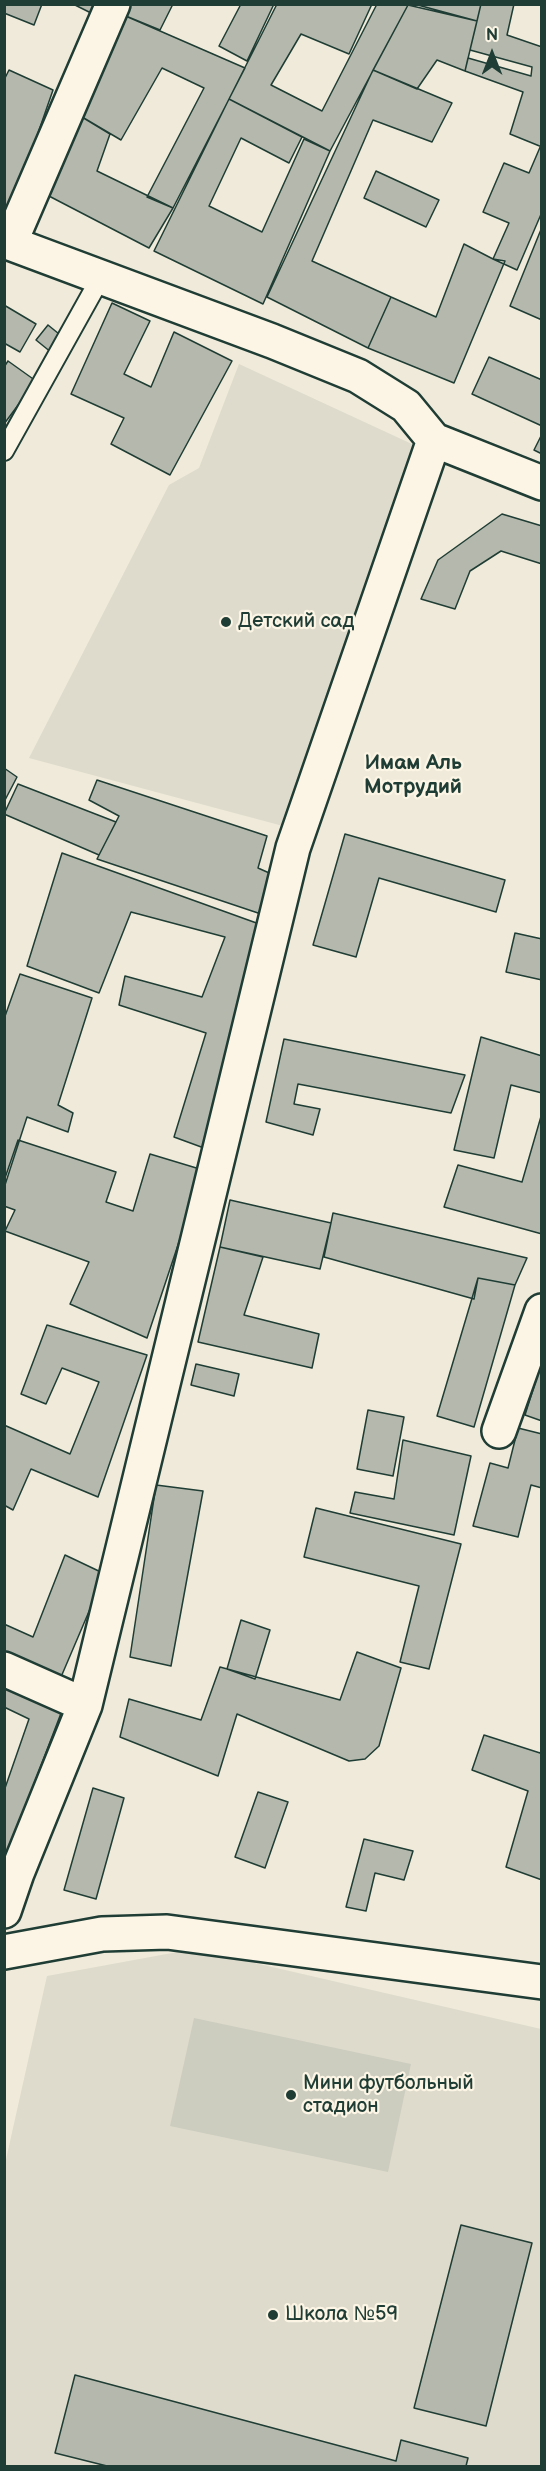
<!DOCTYPE html>
<meta charset="utf-8">
<style>
body{margin:0}
#map{position:relative;width:546px;height:2471px;overflow:hidden;background:#efeada;font-family:"Balsamiq Sans",sans-serif}
canvas{display:block}
.frame{position:absolute;inset:0;border:6px solid #1f3d34;pointer-events:none}
.north{position:absolute;left:462px;top:24px;width:60px;height:60px;-webkit-text-stroke:4px #fcf5e5;paint-order:stroke;rotate:0deg;font-size:16px;font-weight:700;line-height:24px;text-align:center;color:#1f3d34}
.north::after{content:'';display:block;margin:auto;width:21px;height:27px;background:#1f3d34;clip-path:polygon(50% 0,100% 100%,50% 72%,0 100%)}
</style>
<div id="map">
<canvas width="546" height="2471"></canvas>
<div class="frame"></div>
<div class="north">N</div>
</div>
<script>
const ctx = document.querySelector('canvas').getContext('2d');
ctx.lineJoin = 'round';
function fillPath(path, color) { ctx.fillStyle = color; ctx.fill(path, 'evenodd'); }
const poly = rows => new Path2D(rows.map(r => 'M' + r).join(''));
function strokePath(path, color, width, dash) { ctx.strokeStyle = color; ctx.lineWidth = width; ctx.lineCap = dash ? 'butt' : 'round'; ctx.setLineDash(dash || []); ctx.stroke(path); }
function label(font, color, halo, rows, align = 'center') {
  ctx.font = font + ' "Balsamiq Sans",sans-serif'; ctx.lineWidth = 4.5; ctx.setLineDash([]); ctx.textBaseline = 'middle'; ctx.strokeStyle = halo; ctx.fillStyle = color; for (const [text, x, y, turn = 0] of rows) {
    ctx.save(); ctx.translate(x, y); ctx.rotate((+turn || 0) * Math.PI / 180); ctx.textAlign = isNaN(turn) ? turn : align; if (halo) ctx.strokeText(text, 0, 0); ctx.fillText(text, 0, 0); ctx.restore();
  }
}
const built = poly([
 [239,364,414,445,283,826,29,758,169,485,199,468],
 [194,1949,541,2029,541,2466,5,2466,5,2164,47,1976]
]);
const green = poly([
 [194,2018,411,2064,388,2172,170,2126]
]);
const building = poly([
 [4,4,42,4,34,25,4,13,4,4],
 [73,4,100,4,95,15,73,4],
 [125,4,173,4,160,30,121,14,125,4],
 [241,4,274,4,247,61,219,46,241,4],
 [277,4,372,4,349,54,301,34,271,85,322,111,377,4,408,5,330,151,229,99,277,4],
 [414,4,481,4,477,21,414,4],
 [481,4,514,4,507,35,542,47,542,147,510,134,523,92,465,71,468,58,531,76,532,67,470,50,481,4],
 [408,5,477,21,465,71,437,60,417,89,373,70,408,5],
 [121,14,245,68,173,208,147,197,204,88,162,68,121,140,77,114,121,14],
 [9,70,53,90,4,231,4,80,9,70],
 [373,70,452,103,432,142,373,120,312,261,391,297,368,348,267,297,373,70],
 [229,99,302,137,289,163,241,138,209,206,262,232,304,139,330,151,263,304,154,251,229,99],
 [77,114,110,134,97,171,173,208,149,248,47,195,77,114],
 [541,145,542,212,517,270,493,259,509,223,483,212,504,163,529,173,541,145],
 [376,171,439,200,426,227,364,198,376,171],
 [542,227,542,320,510,306,542,227],
 [464,244,493,259,505,261,454,383,368,348,391,297,436,317,464,244],
 [112,303,150,321,124,374,151,387,174,332,232,361,170,475,111,444,124,418,71,394,112,303],
 [4,305,36,324,20,352,4,343,4,305],
 [48,325,64,338,52,353,36,340,48,325],
 [489,357,542,380,542,426,472,394,489,357],
 [8,361,36,381,4,424,4,367,8,361],
 [542,434,542,454,534,450,542,434],
 [502,514,542,526,542,564,501,551,470,571,455,609,421,599,438,560,502,514],
 [4,768,17,777,4,802,4,768],
 [97,780,267,836,258,868,276,876,261,914,97,859,119,816,89,800,97,780],
 [18,784,116,822,99,855,4,814,18,784],
 [345,834,505,880,496,912,379,878,356,957,313,945,345,834],
 [62,853,262,925,204,1148,174,1137,206,1033,119,1005,125,976,202,997,225,937,131,912,99,993,27,966,62,853],
 [515,933,542,939,542,980,506,972,515,933],
 [20,974,92,998,58,1105,73,1113,68,1132,27,1117,4,1188,4,1019,20,974],
 [481,1037,542,1056,542,1093,511,1085,494,1158,454,1150,481,1037],
 [284,1039,465,1075,451,1113,298,1084,294,1104,320,1109,313,1135,266,1122,284,1039],
 [542,1113,542,1234,444,1207,458,1165,522,1182,542,1113],
 [18,1140,116,1172,106,1202,133,1211,150,1154,203,1170,147,1338,70,1304,89,1262,5,1231,15,1210,4,1206,4,1181,18,1140],
 [230,1200,331,1223,320,1269,220,1247,230,1200],
 [333,1213,527,1258,515,1285,478,1278,474,1299,324,1257,333,1213],
 [220,1247,263,1257,244,1315,319,1334,312,1368,198,1342,220,1247],
 [478,1278,515,1285,474,1427,437,1416,478,1278],
 [47,1325,147,1355,98,1497,31,1469,13,1510,4,1505,4,1425,70,1454,99,1382,62,1368,46,1404,21,1394,47,1325],
 [542,1361,542,1421,525,1415,542,1361],
 [196,1364,239,1374,234,1396,191,1385,196,1364],
 [368,1410,404,1417,393,1476,357,1469,368,1410],
 [518,1428,542,1434,542,1488,531,1485,518,1537,473,1526,490,1463,508,1468,518,1428],
 [403,1440,471,1456,454,1535,350,1513,355,1492,394,1499,403,1440],
 [156,1485,203,1491,171,1666,130,1657,156,1485],
 [316,1508,461,1544,429,1669,400,1662,419,1586,304,1557,316,1508],
 [65,1555,105,1574,58,1684,4,1660,4,1624,33,1637,65,1555],
 [241,1620,270,1630,255,1679,227,1669,241,1620],
 [357,1652,401,1668,379,1746,365,1759,349,1761,237,1714,218,1776,120,1737,129,1699,201,1720,220,1667,340,1700,357,1652],
 [4,1681,63,1708,8,1852,4,1851,4,1791,29,1719,4,1707,4,1681],
 [484,1735,540,1753,542,1749,542,1880,506,1867,528,1791,472,1770,484,1735],
 [93,1788,124,1798,96,1899,64,1890,93,1788],
 [258,1792,288,1802,265,1868,235,1857,258,1792],
 [364,1839,413,1851,404,1880,375,1873,366,1911,346,1907,364,1839],
 [461,2225,532,2243,486,2426,414,2408,461,2225],
 [75,2375,396,2461,401,2440,468,2458,466,2466,107,2466,55,2453,75,2375]
]);
const lane = poly([
 [4,451,101,277]
]);
const street = poly([
 [4,241,272,341,358,376,406,406,434,440],
 [10,243,113,4],
 [499,1431,542,1311],
 [4,1669,85,1705],
 [4,1911,17,1873,85,1705,293,848,434,440,542,483],
 [4,1952,102,1934,167,1932,542,1982]
]);
const markers = [
 [226,622,6,"#1f3d34"],
 [291,2095,6,"#1f3d34"],
 [273,2315,6,"#1f3d34"]
];
const poiNames = [
 ["Детский сад",238,622],
 ["Мини футбольный",303,2084],
 ["стадион",303,2107],
 ["Школа №59",285,2315]
];
const neighbourhoodNames = [
 ["Имам Аль",413,764],
 ["Мотрудий",413,788]
];
fillPath(built, '#dedbcc');
fillPath(green, '#cccdbf');
fillPath(building, '#b5b9ad');
strokePath(building, '#1f3d34', 1.5);
strokePath(lane, '#1f3d34', 22);
strokePath(street, '#1f3d34', 38);
strokePath(lane, '#fcf5e5', 18);
strokePath(street, '#fcf5e5', 33);
for (const [x, y, r, color] of markers) { const dot = new Path2D(); dot.arc(x, y, r, 0, 2 * Math.PI); ctx.fillStyle = color; ctx.fill(dot); strokePath(dot, '#fcf5e5', 2); }
label('20px', '#1f3d34', '#fcf5e5', poiNames, 'left');
label('bold 21px', '#1f3d34', '#fcf5e5', neighbourhoodNames);
</script>
